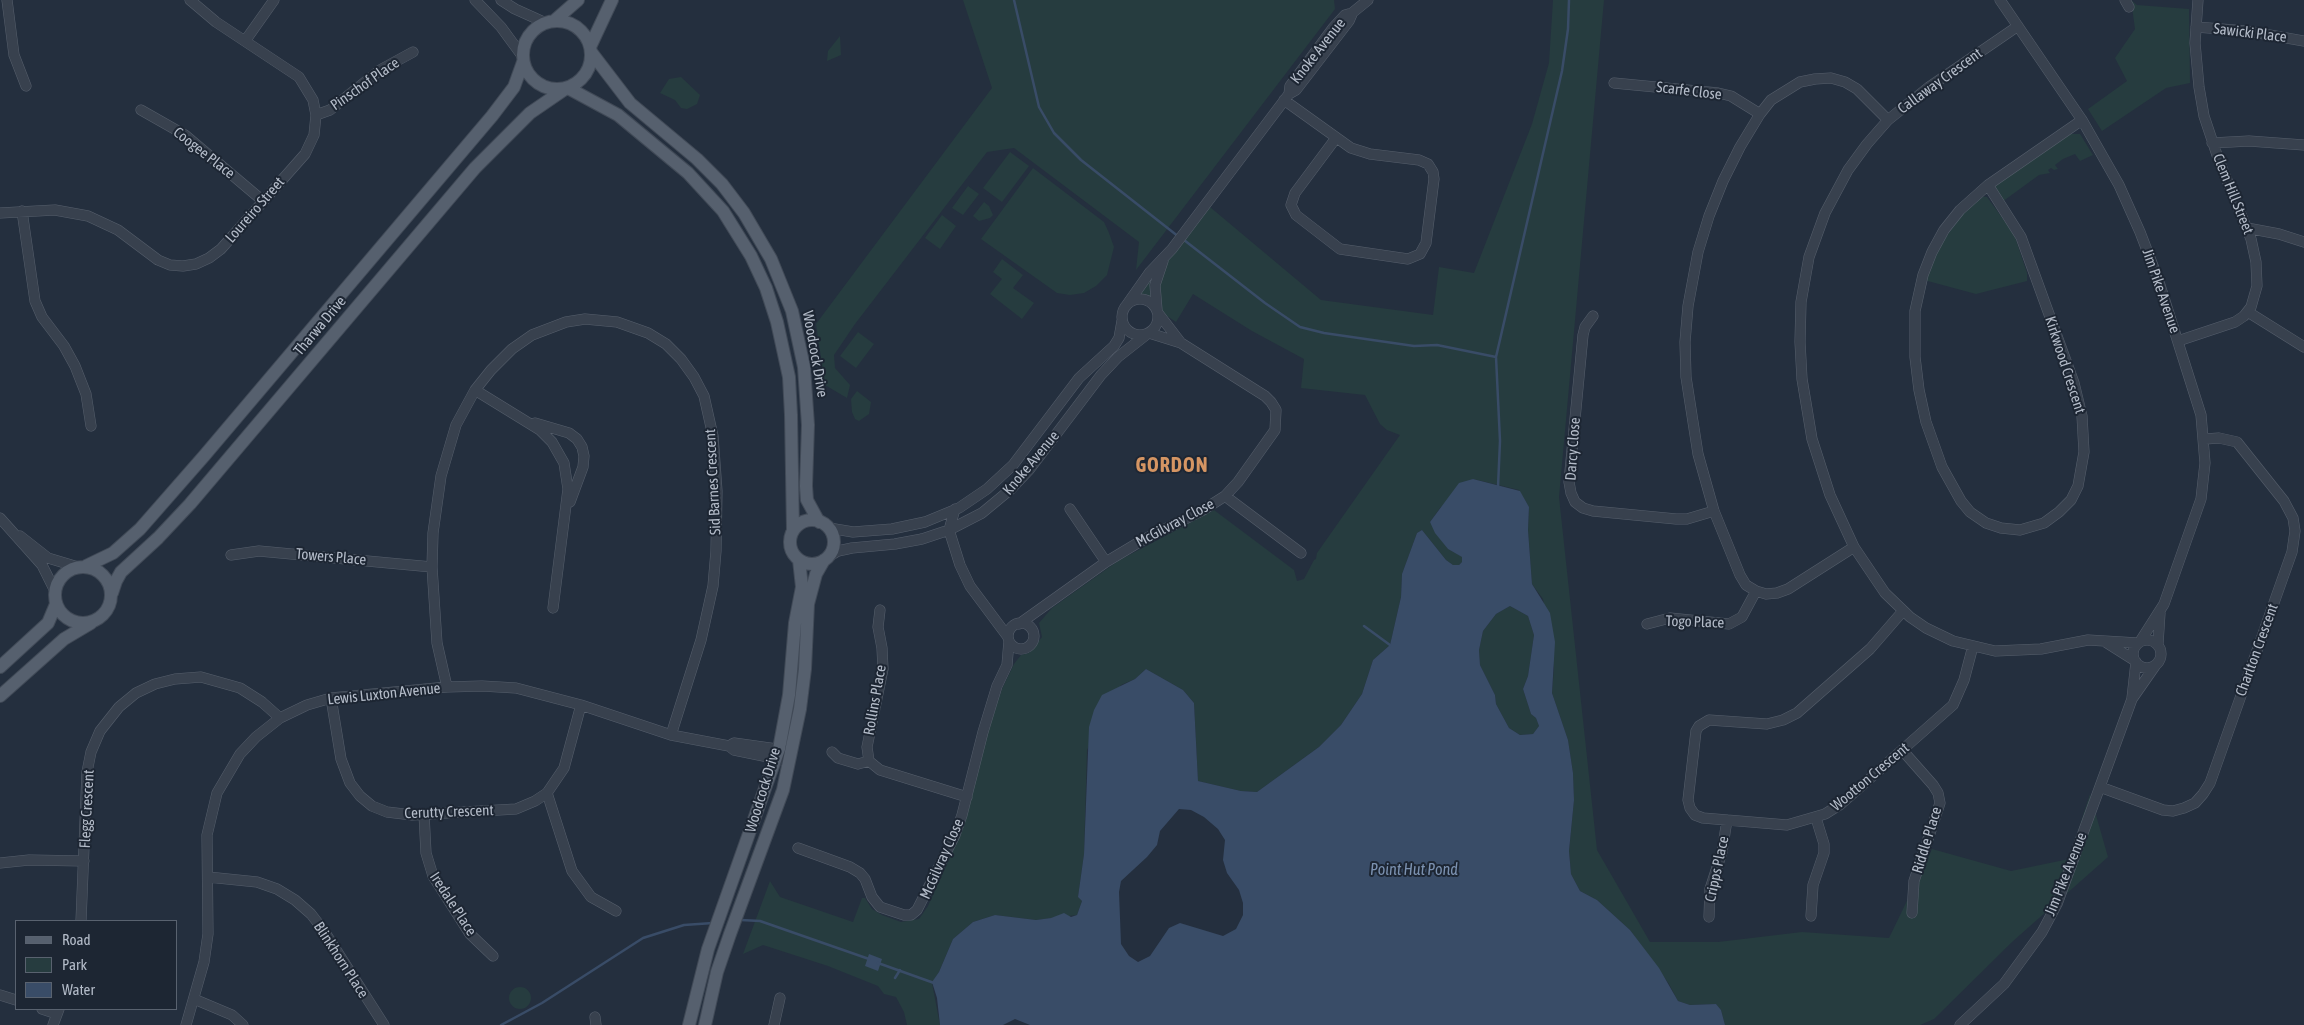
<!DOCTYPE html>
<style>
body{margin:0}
#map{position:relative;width:2304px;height:1025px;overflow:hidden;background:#242f3e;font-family:"Asap Condensed",sans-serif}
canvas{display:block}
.legend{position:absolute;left:15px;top:920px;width:162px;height:90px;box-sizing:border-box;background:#1d2633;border:1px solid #59626f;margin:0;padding:6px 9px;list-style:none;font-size:15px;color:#b4bcc9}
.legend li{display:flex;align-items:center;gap:10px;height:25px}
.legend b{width:25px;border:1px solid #59626f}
</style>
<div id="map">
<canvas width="2304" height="1025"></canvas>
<ul class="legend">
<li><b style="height:6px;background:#56606e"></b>Road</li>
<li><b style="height:14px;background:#263c3f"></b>Park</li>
<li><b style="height:14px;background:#394c67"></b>Water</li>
</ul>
</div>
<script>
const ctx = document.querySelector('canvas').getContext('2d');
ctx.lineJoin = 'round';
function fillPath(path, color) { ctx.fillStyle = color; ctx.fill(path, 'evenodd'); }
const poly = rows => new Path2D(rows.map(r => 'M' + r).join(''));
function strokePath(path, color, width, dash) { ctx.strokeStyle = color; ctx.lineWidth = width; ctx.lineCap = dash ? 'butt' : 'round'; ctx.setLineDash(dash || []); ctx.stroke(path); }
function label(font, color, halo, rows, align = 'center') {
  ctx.font = font + ' "Asap Condensed",sans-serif'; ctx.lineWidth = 4; ctx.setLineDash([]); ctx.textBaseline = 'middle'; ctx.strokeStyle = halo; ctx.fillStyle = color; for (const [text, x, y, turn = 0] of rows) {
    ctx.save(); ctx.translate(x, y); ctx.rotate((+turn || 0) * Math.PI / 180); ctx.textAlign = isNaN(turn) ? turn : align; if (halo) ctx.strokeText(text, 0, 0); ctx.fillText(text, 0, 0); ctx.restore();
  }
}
const green = poly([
 [963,0,1334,0,1335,9,1136,270,1139,242,1014,148,987,152,855,324,834,355,835,368,850,385,847,398,825,385,816,324,992,88],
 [1553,0,1604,0,1559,497,1597,850,1650,942,1718,942,1802,932,1889,938,1932,849,2011,871,2069,859,2090,794,2108,857,2012,942,1934,1019,1920,1025,1725,1025,1721,1010,1716,1004,1690,1005,1678,1001,1669,984,1630,930,1597,900,1580,891,1571,874,1569,851,1574,800,1573,773,1568,740,1552,693,1554,668,1543,599,1532,584,1528,530,1529,507,1519,490,1473,479,1440,508,1430,522,1448,549,1463,557,1462,562,1459,565,1453,565,1446,560,1422,530,1417,533,1402,574,1401,597,1390,645,1373,660,1362,694,1341,725,1319,747,1257,792,1241,791,1198,781,1194,703,1183,690,1146,669,1135,679,1121,685,1087,750,1084,854,1078,897,1082,901,1077,915,1036,920,995,915,973,922,953,939,939,972,932,983,940,1025,907,1025,904,1012,896,997,884,994,878,986,828,966,763,945,743,954,770,881,780,897,853,922,862,898,865,898,872,909,882,915,901,922,919,919,928,906,961,833,987,734,1002,689,1014,664,1021,655,1029,653,1042,637,1039,623,1052,608,1118,561,1214,510,1294,570,1297,581,1304,579,1314,560,1316,559,1317,553,1400,435,1387,430,1380,424,1365,395,1301,388,1304,359,1252,331,1193,294,1176,322,1134,294,1204,202,1321,300,1433,315,1439,267,1474,273,1532,124,1549,63],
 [2131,0,2137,5,2189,9,2190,83,2166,88,2102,131,2088,109,2127,81,2115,58,2135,29],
 [840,36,841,55,827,61,828,51],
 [681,77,700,95,697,104,687,109,681,108,675,100,660,93,669,79],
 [2070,134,2080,134,2093,155,2080,161,2075,154,2063,159,2055,165,2058,169,2054,170,2051,168,2048,170,2050,173,2039,175,2002,202,1995,191,1996,185,2000,181],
 [1010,152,1029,166,1002,202,983,188],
 [1033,168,1104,222,1109,233,1114,247,1107,275,1096,286,1084,293,1070,295,1057,293,981,239],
 [968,186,979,194,963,215,952,208],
 [1979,196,1987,197,2014,234,2027,273,2027,281,1976,294,1924,280,1937,250,1960,217],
 [984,202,989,206,993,215,990,218,979,221,973,216],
 [942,215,956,226,940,249,925,238],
 [1002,259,1023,275,1013,288,1034,303,1022,319,990,294,1002,279,993,272],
 [858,332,874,344,856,368,840,356],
 [857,391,871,402,869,414,859,421,855,419,852,412,851,399],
 [1510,606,1528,616,1534,635,1528,676,1523,689,1531,714,1536,718,1539,726,1533,734,1520,735,1509,728,1496,704,1495,695,1480,665,1479,650,1483,631,1496,614],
 '509 998a11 11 0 1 1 22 0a11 11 0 1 1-22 0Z'
]);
const water = poly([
 [1473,479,1520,491,1529,507,1528,530,1532,584,1550,613,1555,642,1552,693,1568,740,1573,773,1574,800,1569,851,1571,874,1580,891,1597,900,1630,930,1659,968,1678,1001,1690,1005,1716,1004,1721,1010,1725,1025,1030,1025,1015,1019,1003,1025,940,1025,937,998,932,982,939,972,953,939,973,922,995,915,1036,920,1051,918,1064,913,1071,917,1077,915,1082,901,1078,897,1084,854,1089,727,1094,710,1102,695,1135,679,1146,669,1183,690,1194,703,1198,781,1241,791,1257,792,1319,747,1341,725,1362,694,1373,660,1390,645,1401,597,1402,574,1417,533,1422,530,1446,560,1453,565,1459,565,1462,562,1462,557,1448,549,1435,533,1430,522,1459,483],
 [1510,606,1528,616,1534,635,1528,676,1523,689,1531,714,1536,718,1539,726,1533,734,1520,735,1509,728,1496,704,1495,695,1480,665,1479,650,1483,631,1496,614],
 [1179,809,1191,810,1204,817,1218,829,1225,840,1223,860,1227,873,1239,890,1243,903,1243,915,1236,929,1223,936,1180,923,1169,928,1150,956,1138,962,1129,956,1121,944,1119,892,1121,881,1147,857,1157,845,1160,831],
 [869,954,882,959,878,971,865,966]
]);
const stream = poly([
 [1014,0,1039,107,1054,133,1081,160,1179,237],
 [1184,240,1265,303,1300,327,1324,333,1414,346,1437,345,1496,357,1500,441,1498,487],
 [1496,357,1562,71,1568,29,1569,0],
 [1364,626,1390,645],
 [741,920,760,921,869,959],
 [878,963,934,983],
 [895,978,900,970],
 [501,1025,542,1003,643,938,684,925,713,923]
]);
const minor = poly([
 [7,0,14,55,26,86],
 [475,0,501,27,523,57],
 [501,0,515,9,546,23],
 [2000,0,2082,120,2119,185,2140,232,2158,279,2201,415,2205,463,2201,499,2164,604,2141,640],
 [2125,0,2129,7],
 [2018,26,1929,87,1888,120,1867,144,1848,170,1825,213,1809,257,1801,302,1800,342,1802,379,1812,439,1830,495,1854,547,1885,593,1910,617,1926,628,1953,641,1995,651,2041,649,2088,640,2138,643],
 [2196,27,2247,31,2304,41],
 [245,41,274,0],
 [1614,83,1718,93,1731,96,1760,114],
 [1289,94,1296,90,1349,21,1352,14],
 [1284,100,1351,148,1370,154,1419,160,1428,164,1433,172,1434,179,1426,243,1420,254,1408,259,1340,249,1296,215,1291,205,1295,193,1336,138],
 [141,110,185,135,263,201],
 [316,115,330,110,380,70,413,52],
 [2212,143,2249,141,2304,145],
 [1988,185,1960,210,1944,230,1932,252,1923,275,1915,311,1915,357,1919,390,1926,422,1942,467,1961,501,1970,512,1986,523,2001,528,2020,530,2044,523,2059,512,2071,500,2078,486,2084,452,2082,416,2074,383,2021,237,1988,185,2082,120],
 [22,211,35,301,42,317,64,346,75,366,86,394,91,426],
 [0,213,55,210,88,216,118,230,158,260,170,265,183,266,196,264,209,258,221,249,305,154,314,135,316,115,313,100,299,77,216,22,190,0],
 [2247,228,2279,234,2304,242],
 '1122 317a18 18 0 1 1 36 0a18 18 0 1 1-36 0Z',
 [1126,306,1150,272,1172,249,1289,94,1290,86,1333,28,1345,15,1352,13,1368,0],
 [1157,310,1155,285,1163,261],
 [2248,312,2304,347],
 [1158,313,1181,343],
 [1593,316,1585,327,1583,335,1569,482,1571,493,1575,502,1583,508,1593,511,1676,519,1687,519,1714,511],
 [2178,341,2235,322,2244,316,2251,307,2257,286,2256,262,2251,239,2218,158,2204,116,2199,87,2195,43,2198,0],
 [475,390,540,430,552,442,564,463,568,489,553,608],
 [535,423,569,433,577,439,582,447,584,456,583,467,570,502],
 [1225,496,1301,553],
 [955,509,949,530,960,565,970,586,1008,637],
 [1070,509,1106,562],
 [0,518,42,565,55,591],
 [829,528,853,532,892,529,925,522,959,508,987,489,1013,465,1079,378,1114,346,1119,338,1122,321],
 [20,536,48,558,78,567],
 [1854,547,1788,589,1777,593,1766,594,1756,591,1746,585,1740,575,1714,511,1698,454,1686,377,1685,342,1688,306,1698,252,1709,216,1723,181,1740,147,1760,114,1771,100,1800,82,1815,79,1831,78,1845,82,1857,89,1888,120],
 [231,555,259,551,432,567],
 [828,557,838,551,852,548,895,544,922,539,949,530,982,513,1011,489,1029,470,1101,375,1118,357,1146,335],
 [880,610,878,627,882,648,883,669,867,747,869,761,880,770,967,797],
 [1903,611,1870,649,1797,713,1783,720,1767,724,1709,720,1699,726,1696,731,1688,800,1690,808,1695,815,1703,818,1787,825,1825,814,1841,804,1953,705,1964,680,1973,646],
 '1008 636a13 13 0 1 1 26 0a13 13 0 1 1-26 0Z',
 [1019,624,1106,562,1141,541,1203,510,1225,496,1238,482,1275,430,1276,410,1271,402,1265,396,1181,343,1149,333],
 [1647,624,1670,618,1729,624,1742,617,1756,591],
 '2133 654a14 14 0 1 1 28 0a14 14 0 1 1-28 0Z',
 [2104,641,2134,660],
 [2158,644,2160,613],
 [447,687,437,643,432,567,433,533,441,476,456,425,475,390,491,370,512,349,532,335,566,322,585,319,617,322,648,333,666,344,681,359,694,377,704,396,713,436,717,491,716,551,713,586,701,640,671,735],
 [331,698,341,759,350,783,360,796,372,806,387,812,412,815,516,809,535,801,547,793,564,768,581,705],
 [2132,698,2136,662],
 [729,746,734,750,783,760],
 [1903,751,1933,785,1938,793,1940,803,1914,881,1912,913],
 [832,752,838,758,858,764,869,761],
 [2100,787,2163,810,2173,811,2184,808,2195,803,2203,794,2210,783,2292,552,2295,531,2293,518,2284,501,2237,442,2219,438,2205,439],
 [547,793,572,871,591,897,616,911],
 [424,814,426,853,433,876,470,934,493,956],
 [798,848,850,867,860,873,865,879,872,897,880,907,904,915,911,915,917,910,955,835,962,815,983,732,997,686,1007,665,1009,641],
 [0,863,29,860,84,861],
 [208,877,257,882,277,889,295,900,311,914,324,931,384,1025],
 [1811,916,1813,885,1824,853,1824,844,1816,818],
 [1709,917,1710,889,1722,852,1727,820],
 [81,921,87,772,91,752,100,731,119,707,136,693,155,684,175,679,201,677,240,688,262,702,280,718],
 [0,995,16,1000],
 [194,999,232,1015,243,1025],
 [42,1009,57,1014],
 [595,1017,596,1025],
 [53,1025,59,1009],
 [186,1025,204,962,208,934,207,835,217,793,240,754,256,737,280,718,307,705,331,698,447,687,482,686,516,688,581,705,671,735,729,746,734,743,784,750],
 [774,1025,780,998],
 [1960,1025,2004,984,2042,932,2057,904,2132,699,2155,666]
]);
const major = poly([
 '523 55a34 34 0 1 1 68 0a34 34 0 1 1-68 0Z',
 [554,21,578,0],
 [590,47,612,0],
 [591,52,630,103,697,159,722,184,744,213,771,259,792,311,804,367,808,425,806,486,807,500,819,522],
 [568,88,618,115,688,173,723,211,751,256,766,288,777,322,789,377,791,415,793,531],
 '790 542a22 22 0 1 1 44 0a22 22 0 1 1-44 0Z',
 [86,566,113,553,140,529,204,456,492,116,514,87,523,62],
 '55 595a28 28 0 1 1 56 0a28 28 0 1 1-56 0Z',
 [112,593,116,581,121,572,158,538,190,504,475,168,530,113,565,89],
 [0,667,48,623,56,604],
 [0,696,64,639,91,623],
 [689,1025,708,949,779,749,789,695,795,623,802,587,799,560],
 [705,1025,717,972,730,934,783,790,800,709,805,669,808,604,816,574,824,560]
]);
const streetNames = [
 ["Sawicki Place",2250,33,7],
 ["Knoke Avenue",1318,51,-52],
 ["Callaway Crescent",1940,81,-36],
 ["Pinschof Place",365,84,-35],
 ["Scarfe Close",1689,91,7],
 ["Coogee Place",204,153,38],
 ["Clem Hill Street",2233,194,68],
 ["Loureiro Street",255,210,-49],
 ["Jim Pike Avenue",2161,291,71],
 ["Tharwa Drive",320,326,-50],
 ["Woodcock Drive",815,354,80],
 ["Kirkwood Crescent",2065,365,72],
 ["Darcy Close",1573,449,-86],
 ["Knoke Avenue",1031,463,-50],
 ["Sid Barnes Crescent",713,482,-93],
 ["McGilvray Close",1175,523,-28],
 ["Towers Place",331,557,5],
 ["Togo Place",1695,622,2],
 ["Charlton Crescent",2257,650,-70],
 ["Lewis Luxton Avenue",384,694,-6],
 ["Rollins Place",875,700,-80],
 ["Wootton Crescent",1870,777,-40],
 ["Woodcock Drive",763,790,-73],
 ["Flegg Crescent",87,809,-87],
 ["Cerutty Crescent",449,812,-2],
 ["Riddle Place",1927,840,-73],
 ["McGilvray Close",942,859,-66],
 ["Cripps Place",1717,869,-78],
 ["Jim Pike Avenue",2066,874,-68],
 ["Iredale Place",453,904,57],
 ["Blinkhorn Place",341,960,57]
];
const waterNames = [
 ["Point Hut Pond",1414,870]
];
const districtNames = [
 ["GORDON",1172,466]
];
fillPath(green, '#263c3f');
fillPath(water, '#394c67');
strokePath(stream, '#394c67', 2.5);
strokePath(minor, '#565f6c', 11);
strokePath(major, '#414a57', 14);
strokePath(minor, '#38414e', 10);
strokePath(major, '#56606e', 12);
label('15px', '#b4bcc9', '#1d2633', streetNames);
label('italic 16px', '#7c92b1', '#1d2633', waterNames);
ctx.letterSpacing = '1px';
label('bold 20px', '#d59563', '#1d2633', districtNames);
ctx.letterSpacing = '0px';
</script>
